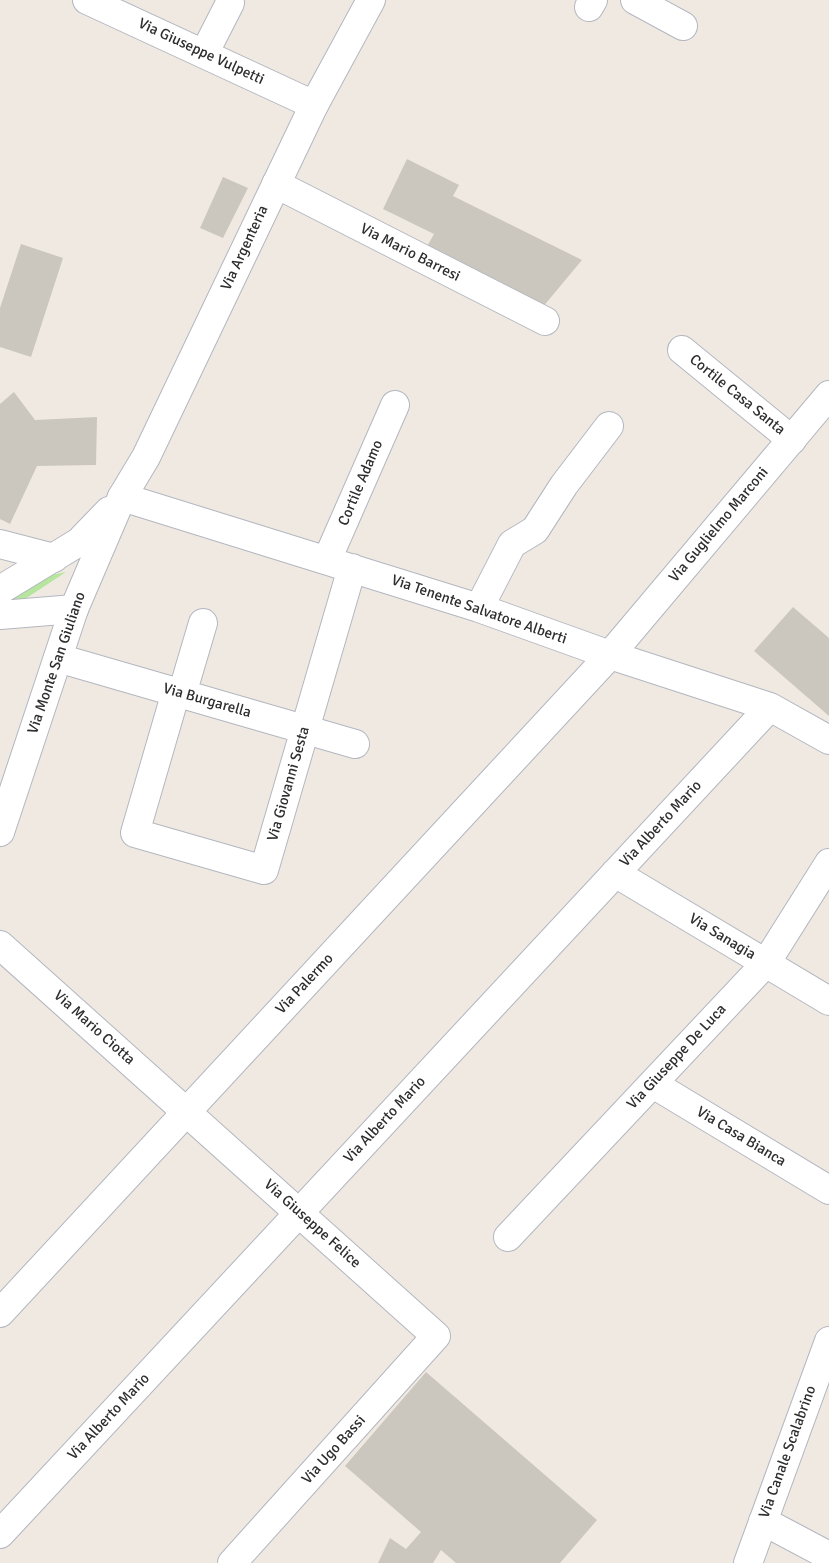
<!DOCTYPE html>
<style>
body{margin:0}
canvas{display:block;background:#efe9e1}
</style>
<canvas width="829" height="1563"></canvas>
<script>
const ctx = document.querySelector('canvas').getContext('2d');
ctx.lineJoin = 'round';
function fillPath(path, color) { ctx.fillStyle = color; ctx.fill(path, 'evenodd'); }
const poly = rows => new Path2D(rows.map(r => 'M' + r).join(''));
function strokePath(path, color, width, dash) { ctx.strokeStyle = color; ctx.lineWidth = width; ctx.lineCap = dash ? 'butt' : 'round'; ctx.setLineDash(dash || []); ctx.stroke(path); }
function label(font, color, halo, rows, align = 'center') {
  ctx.font = font + ' Signika,sans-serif'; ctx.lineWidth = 4; ctx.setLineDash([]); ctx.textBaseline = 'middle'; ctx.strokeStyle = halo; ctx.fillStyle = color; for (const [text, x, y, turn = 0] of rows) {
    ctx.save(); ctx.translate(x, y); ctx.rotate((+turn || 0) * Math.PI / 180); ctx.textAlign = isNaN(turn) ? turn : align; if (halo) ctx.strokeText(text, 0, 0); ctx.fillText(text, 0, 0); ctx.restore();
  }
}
const green = poly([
 [66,572,25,599,6,601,42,577]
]);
const building = poly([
 [407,159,459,185,453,196,582,260,542,308,425,250,434,234,383,209],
 [223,177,248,188,223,238,200,228],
 [21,244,63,258,31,357,0,347,0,308],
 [14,392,35,420,97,417,96,465,37,466,10,524,0,519,0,404],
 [793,607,829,638,829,716,754,651],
 [426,1372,597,1520,560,1563,456,1563,441,1550,433,1563,378,1563,390,1538,406,1549,421,1532,345,1466]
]);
const minor = poly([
 [87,0,314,105],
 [635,0,683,26],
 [589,7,593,0],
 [204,54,230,3],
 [276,184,545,321],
 [682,350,792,440],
 [122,497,479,608,610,655,770,707,829,740],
 [0,544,54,558],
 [327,560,395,405],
 [479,608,512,544,535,530,564,485,609,426],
 [58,658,355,744],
 [176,692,135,833,264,870,352,568],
 [182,694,203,623],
 [615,873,829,1001],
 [0,945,436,1336,232,1563],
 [653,1084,829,1190],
 [508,1237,766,963,829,863],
 [763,1521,829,1556],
 [0,1534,770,707],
 [748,1563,829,1341]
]);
const tertiary = poly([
 [0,832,74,609]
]);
const secondary = poly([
 [0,590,79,542,109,511],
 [0,615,74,609,122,497,146,457,314,105,371,0],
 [0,1313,610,655,829,395]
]);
const streetNames = [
 ["Via Giuseppe Vulpetti",201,52,25],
 ["Via Argenteria",245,248,-65],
 ["Via Mario Barresi",410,253,27],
 ["Cortile Casa Santa",737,395,39],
 ["Cortile Adamo",361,483,-67],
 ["Via Guglielmo Marconi",719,525,-50],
 ["Via Tenente Salvatore Alberti",479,610,19],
 ["Via Monte San Giuliano",57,663,-71],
 ["Via Burgarella",207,701,16],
 ["Via Giovanni Sesta",289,784,-74],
 ["Via Alberto Mario",661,824,-47],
 ["Via Sanagia",722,937,31],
 ["Via Palermo",305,984,-47],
 ["Via Mario Ciotta",94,1028,42],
 ["Via Giuseppe De Luca",677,1057,-47],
 ["Via Alberto Mario",385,1120,-47],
 ["Via Casa Bianca",741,1137,31],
 ["Via Giuseppe Felice",312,1224,42],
 ["Via Alberto Mario",109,1417,-47],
 ["Via Ugo Bassi",334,1450,-48],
 ["Via Canale Scalabrino",788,1452,-70]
];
fillPath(green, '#b6e59e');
fillPath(building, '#cbc7bf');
strokePath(minor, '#b4b7c1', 30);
strokePath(tertiary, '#b4b7c1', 30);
strokePath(secondary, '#b4b7c1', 30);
strokePath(minor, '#fff', 28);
strokePath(tertiary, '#fff', 28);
strokePath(secondary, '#fff', 28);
label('15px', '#2e2e2e', '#fff', streetNames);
</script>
